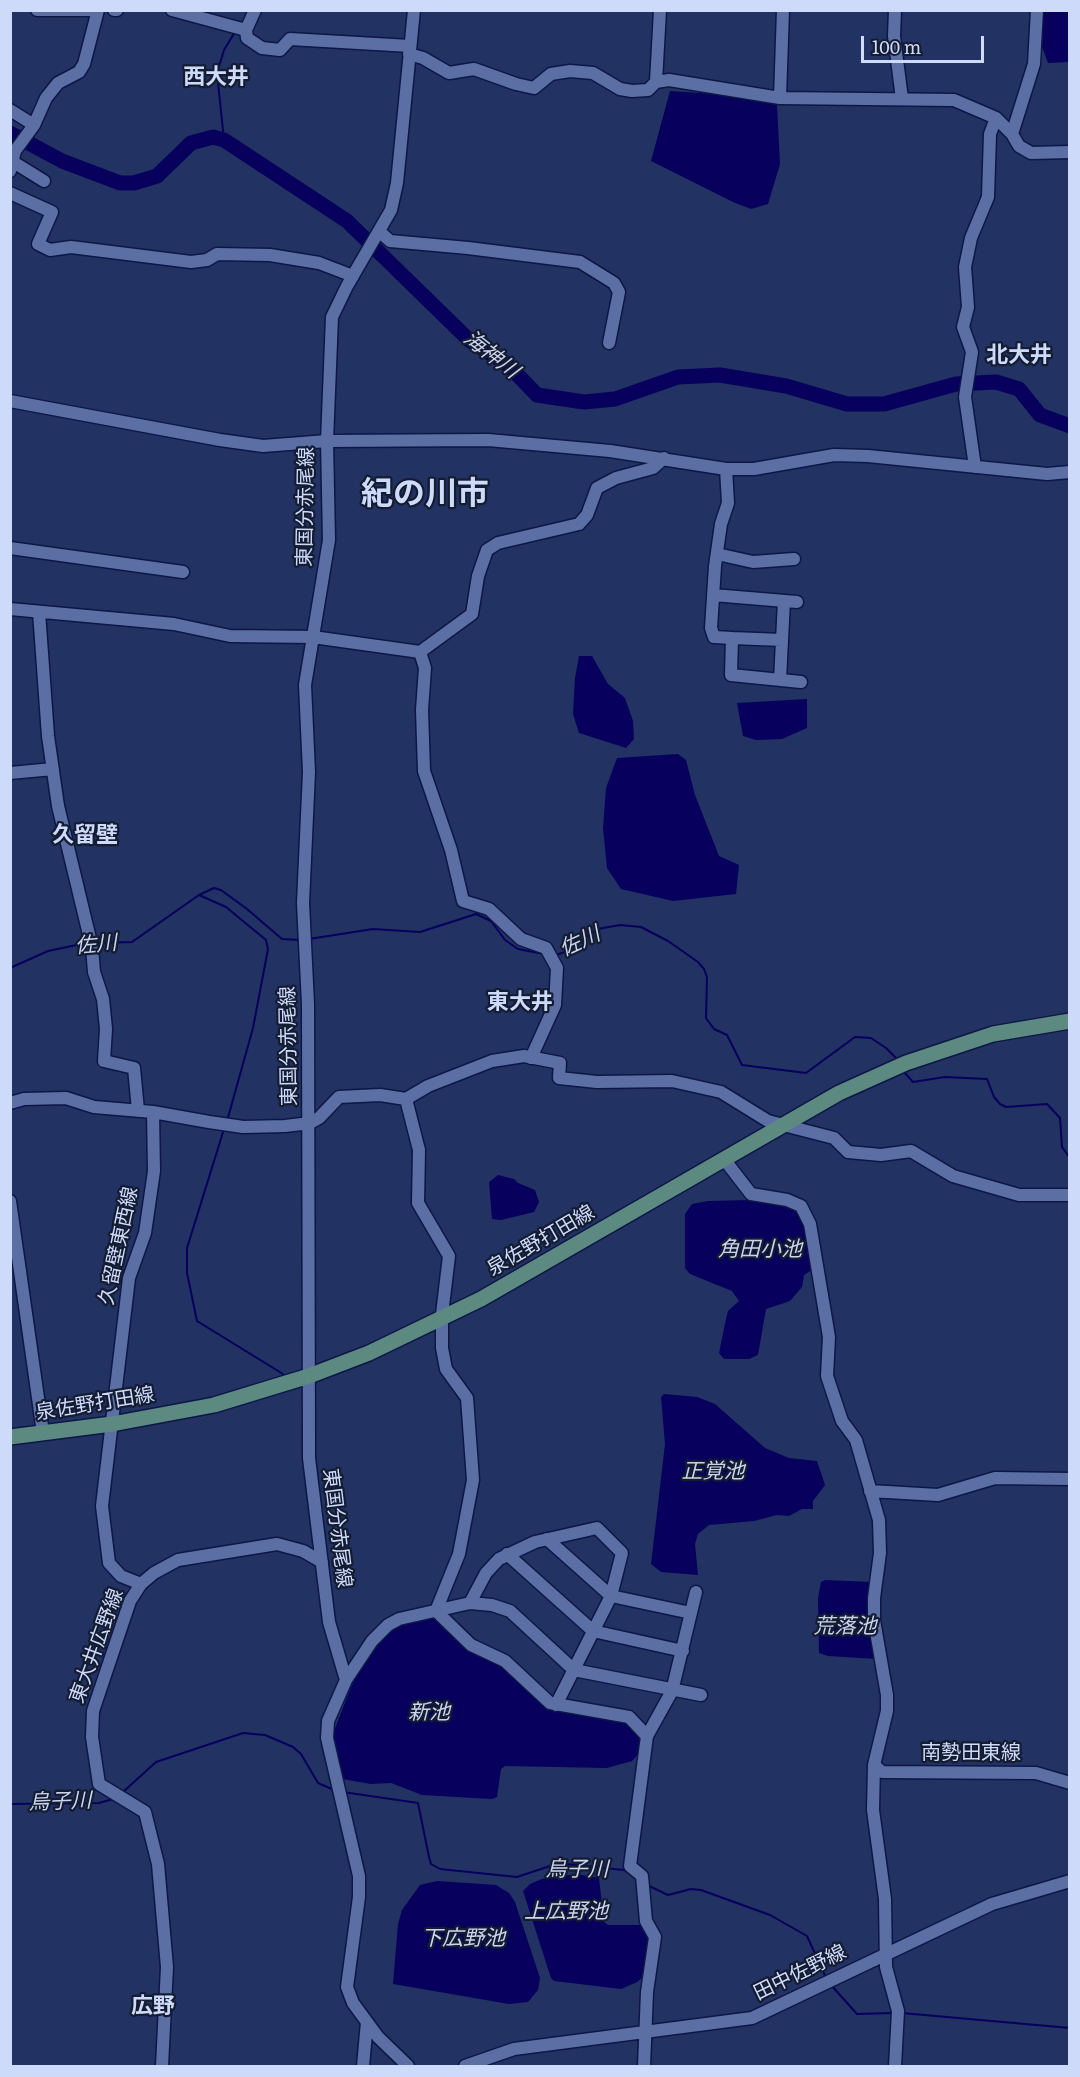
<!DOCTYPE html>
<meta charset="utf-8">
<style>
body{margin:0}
#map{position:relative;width:1080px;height:2077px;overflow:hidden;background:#223262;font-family:Literata,serif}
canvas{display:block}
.frame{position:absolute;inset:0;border:12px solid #cedaf9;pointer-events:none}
.scale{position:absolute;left:861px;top:36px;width:123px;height:27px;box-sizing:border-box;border:3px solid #cedaf9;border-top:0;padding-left:8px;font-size:18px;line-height:21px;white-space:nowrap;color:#cedaf9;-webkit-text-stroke:4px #141c32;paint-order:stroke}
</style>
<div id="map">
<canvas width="1080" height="2077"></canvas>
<div class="frame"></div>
<div class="scale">100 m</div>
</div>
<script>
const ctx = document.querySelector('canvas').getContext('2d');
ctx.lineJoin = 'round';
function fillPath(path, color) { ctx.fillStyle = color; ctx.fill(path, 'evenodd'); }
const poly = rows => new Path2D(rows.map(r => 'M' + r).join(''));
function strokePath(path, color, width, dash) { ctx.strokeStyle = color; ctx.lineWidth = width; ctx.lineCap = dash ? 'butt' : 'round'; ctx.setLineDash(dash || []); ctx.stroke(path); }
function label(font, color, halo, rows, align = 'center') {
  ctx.font = font + ' Literata,"Noto Sans JP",serif'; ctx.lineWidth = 4.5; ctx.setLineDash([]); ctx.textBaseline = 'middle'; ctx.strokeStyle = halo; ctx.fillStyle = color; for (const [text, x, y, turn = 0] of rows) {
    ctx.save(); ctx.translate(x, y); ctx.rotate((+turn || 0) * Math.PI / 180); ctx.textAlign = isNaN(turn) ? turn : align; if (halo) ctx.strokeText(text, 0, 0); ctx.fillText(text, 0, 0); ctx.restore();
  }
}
const water = poly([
 [1041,11,1069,11,1069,62,1048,63,1041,44],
 [670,91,714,94,777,105,780,164,768,204,751,209,733,202,651,161],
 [579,656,592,656,608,684,625,698,633,721,634,739,626,748,579,733,573,714,575,678],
 [807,699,807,728,782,739,756,740,743,736,737,703],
 [678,754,686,760,695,795,719,856,739,865,736,894,673,901,621,889,607,868,603,828,606,788,617,758],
 [498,1175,514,1179,518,1183,535,1190,539,1202,534,1212,501,1220,492,1219,489,1182],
 [751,1200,779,1201,800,1211,808,1230,813,1269,804,1275,802,1287,790,1301,766,1309,758,1355,749,1359,724,1359,719,1353,726,1319,728,1311,739,1301,732,1291,690,1274,685,1268,685,1214,692,1204,708,1201],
 [664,1394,697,1397,715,1404,765,1448,789,1458,817,1461,825,1485,813,1501,813,1509,802,1509,789,1516,777,1515,754,1521,709,1525,698,1534,695,1544,698,1575,661,1572,651,1564,665,1444,661,1397],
 [825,1580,871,1582,877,1659,828,1656,819,1653,818,1598,821,1582],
 [436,1617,504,1663,550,1706,626,1720,637,1729,644,1743,639,1753,632,1761,607,1768,505,1766,501,1769,497,1797,492,1799,422,1795,391,1783,371,1784,342,1779,334,1748,334,1731,353,1682,372,1646,393,1626],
 [576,1874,599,1878,604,1922,608,1925,643,1925,651,1939,643,1977,637,1982,621,1989,554,1981,551,1978,523,1891,530,1884,542,1879],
 [437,1881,496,1885,509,1893,515,1902,540,1978,538,1990,528,2002,509,2004,393,1984,398,1924,402,1910,420,1885]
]);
const stream = poly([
 [224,140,217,73,224,50,235,32],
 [199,895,226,907,266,940,268,949,253,1028,227,1121],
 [309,939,373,929,420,932,476,914,491,921,505,940,518,949,544,954],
 [94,943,132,942,199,895,214,888,221,890,247,909,282,939,300,940],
 [556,955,568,951,598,929,620,925,641,927,668,941,698,962,704,969,707,977,706,1018,714,1029,727,1035,742,1065,806,1073,855,1037,871,1038,886,1048,899,1061],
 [10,968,48,951,86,943],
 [904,1072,913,1082,945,1077,987,1079,994,1097,1000,1104,1006,1107,1047,1104,1060,1118,1062,1147,1070,1158],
 [224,1129,187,1248,187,1273,197,1321,283,1374],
 [123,1792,156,1762,243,1733,265,1735,293,1747,301,1754,318,1783,334,1790],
 [343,1792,418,1803,429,1857,431,1864,440,1869,517,1877,553,1865,566,1864,624,1870,630,1873],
 [10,1804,99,1803,113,1799],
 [647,1885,668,1895,691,1889,701,1890,770,1915,807,1936,826,1978],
 [831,1985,857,2014,893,2013],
 [902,2013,1070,2028]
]);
const river = poly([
 [10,133,62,161,120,183,134,183,157,176,191,143,213,137,224,140,347,221,469,340,508,365,537,395,584,402,615,399,678,377,720,375,786,386,847,404,884,404,956,384,996,382,1019,389,1040,415,1070,426]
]);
const minor = poly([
 [37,10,90,10],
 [114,10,117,10],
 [172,10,246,30],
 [255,10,246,30,247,38,262,48,280,50,290,39,410,46],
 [895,10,894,36,902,99],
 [409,54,423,58,449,73,474,69,516,84,534,88,551,74,570,71,593,73,620,89,632,91,648,90,656,82,660,10],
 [656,82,669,80,780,98,954,100,996,118,1012,134,1019,146,1031,153,1070,152],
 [780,98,783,10],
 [10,110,34,125,15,151,10,171],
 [34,125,46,98,58,83,79,72,84,64,98,10],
 [1012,134,1034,64,1037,10],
 [10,160,44,181],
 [10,193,52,212,38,244,50,250,71,247,191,262,207,260,217,254,270,255,319,263,353,276],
 [380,232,390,241,468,248,580,262,614,283,619,292,609,343],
 [10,401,220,440,263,446,327,441,488,440,610,451,726,469,754,469,834,455,868,456,1047,474,1070,472],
 [975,467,965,397,972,352,963,327,968,307,965,267,971,238,988,197,990,134,996,118],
 [726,469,728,503,721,524,715,566,711,628,714,637,732,638,731,675,801,682],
 [10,548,183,572],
 [717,554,753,562,794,559],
 [713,595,797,602],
 [10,609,174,624,230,636,313,637,420,652,472,614,478,576,487,550,498,543,579,524,587,515,597,488,616,478,653,468,664,458],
 [39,612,48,736,58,806,92,947,94,972,103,999,106,1029,104,1061,134,1068,138,1110],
 [732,638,782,640],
 [420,652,425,668,422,710,424,771,451,850,463,901,489,909,521,939,546,948,557,968,555,1005,531,1058],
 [780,680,784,601],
 [10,773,53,769],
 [406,1099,419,1150,418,1203,449,1256,442,1314,442,1348,446,1369,467,1398,473,1480,459,1554,436,1611,471,1645,505,1661,550,1703,629,1717,647,1736,630,1866,642,1876,646,1921,655,1937,647,1992,644,2066],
 [10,1103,24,1099,66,1098,94,1107,153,1112,209,1122,243,1127,285,1126,310,1123,319,1118,339,1097,380,1095,406,1099,428,1086,492,1061,524,1056,560,1063,559,1078,597,1082,672,1081,721,1092,768,1121,834,1138,848,1152,881,1155,911,1151,953,1176,1019,1195,1070,1195],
 [724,1159,751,1194,787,1200,801,1206,810,1224,829,1337,827,1376,842,1421,856,1440,879,1520,880,1553,874,1598,874,1620,887,1695,887,1711,874,1765,873,1810,885,1899,886,1967,898,2011,895,2066],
 [10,1201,43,1433],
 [870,1491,938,1495,995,1478,1070,1479],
 [547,1539,611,1596,691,1613],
 [507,1554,593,1631,683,1651],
 [141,1584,121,1576,109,1563,102,1506,129,1278,145,1233,154,1171,153,1112],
 [470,1603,486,1573,499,1559,535,1542,597,1528,622,1553,611,1596,556,1705],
 [346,1680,372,1641,388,1625,399,1619,470,1603,492,1605,510,1611,574,1670,701,1695],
 [647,1736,672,1691,696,1592],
 [874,1765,882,1772,1036,1773,1070,1783],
 [162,2066,167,1967,158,1864,145,1812,99,1784,92,1737,93,1711,130,1601,141,1584,154,1573,178,1560,277,1544,303,1551,322,1562],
 [363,2066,367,2022],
 [408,2066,378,2037,353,2003,347,1987,359,1897,359,1876,327,1738,328,1721,346,1680,329,1622,309,1458,308,1004,303,903,309,772,305,685,329,540,327,441,332,317,347,286,391,210,397,183,414,10],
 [465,2066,514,2049,752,2018,992,1904,1070,1881]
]);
const major = poly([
 [10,1437,112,1424,214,1405,309,1376,369,1353,481,1299,839,1093,906,1063,993,1034,1070,1021]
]);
const streetNames = [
 ["東国分赤尾線",306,507,-89],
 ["東国分赤尾線",289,1046,-91],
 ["泉佐野打田線",541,1241,-30],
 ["久留壁東西線",119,1246,-78],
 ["泉佐野打田線",95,1404,-9],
 ["東国分赤尾線",337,1528,83],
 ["東大井広野線",97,1646,-70],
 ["南勢田東線",971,1753],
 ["田中佐野線",800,1973,-26]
];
const waterNames = [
 ["海神川",491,355,38],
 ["佐川",580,942,-25],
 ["佐川",96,945,-5],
 ["角田小池",760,1250],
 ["正覚池",713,1472],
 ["荒落池",845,1627],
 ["新池",429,1713],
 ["烏子川",60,1802,-2],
 ["烏子川",577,1870],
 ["上広野池",566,1912],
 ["下広野池",463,1939]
];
const quarterNames = [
 ["西大井",216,78],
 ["北大井",1019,356],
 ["久留壁",85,836],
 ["東大井",520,1003],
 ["広野",153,2007]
];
const townNames = [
 ["紀の川市",425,495]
];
fillPath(water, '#07005d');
strokePath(stream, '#07005d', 2);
strokePath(river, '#07005d', 15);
strokePath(minor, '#0c1746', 15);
strokePath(major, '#0c1746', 18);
strokePath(minor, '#5b6fa5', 12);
strokePath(major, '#5d8a80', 15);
label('20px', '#cedaf9', '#141c32', streetNames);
label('italic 21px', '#cad4ed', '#141c32', waterNames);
label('bold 22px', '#cedaf9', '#141c32', quarterNames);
label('bold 32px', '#cedaf9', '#141c32', townNames);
</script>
